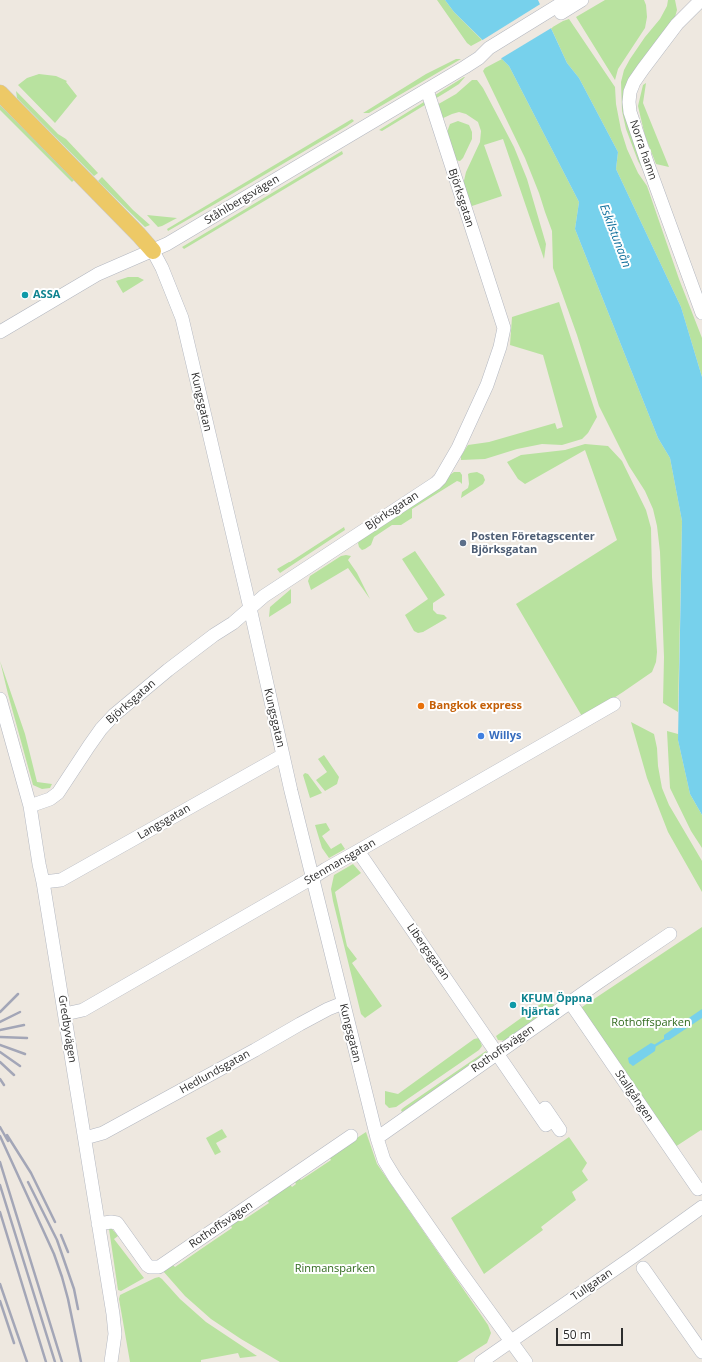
<!DOCTYPE html>
<meta charset="utf-8">
<style>
body{margin:0}
#map{position:relative;width:702px;height:1362px;overflow:hidden;background:#eee8e0;font-family:"Open Sans",sans-serif}
canvas{display:block}
.scale{position:absolute;left:556px;top:1328px;width:67px;height:18px;box-sizing:border-box;border:2px solid #2d2d2d;border-top:0;padding-left:5px;font-size:12px;line-height:14px;white-space:nowrap;color:#2d2d2d;-webkit-text-stroke:3px #fff;paint-order:stroke}
</style>
<div id="map">
<canvas width="702" height="1362"></canvas>
<div class="scale">50 m</div>
</div>
<script>
const ctx = document.querySelector('canvas').getContext('2d');
ctx.lineJoin = 'round';
function fillPath(path, color) { ctx.fillStyle = color; ctx.fill(path, 'evenodd'); }
const poly = rows => new Path2D(rows.map(r => 'M' + r).join(''));
function strokePath(path, color, width, dash) { ctx.strokeStyle = color; ctx.lineWidth = width; ctx.lineCap = dash ? 'butt' : 'round'; ctx.setLineDash(dash || []); ctx.stroke(path); }
function label(font, color, halo, rows, align = 'center') {
  ctx.font = font + ' "Open Sans",sans-serif'; ctx.lineWidth = 4; ctx.setLineDash([]); ctx.textBaseline = 'middle'; ctx.strokeStyle = halo; ctx.fillStyle = color; for (const [text, x, y, turn = 0] of rows) {
    ctx.save(); ctx.translate(x, y); ctx.rotate((+turn || 0) * Math.PI / 180); ctx.textAlign = isNaN(turn) ? turn : align; if (halo) ctx.strokeText(text, 0, 0); ctx.fillText(text, 0, 0); ctx.restore();
  }
}
const green = poly([
 [437,0,445,0,454,12,482,40,471,46,467,43],
 [605,0,644,0,646,5,647,17,645,28,618,69,615,80,576,17],
 [668,0,675,0,677,10,675,17,624,90,648,179,638,161,626,129,622,111,621,82,624,70,630,59,645,37,660,19,667,6],
 [569,19,615,87,616,104,621,130,627,149,638,173,647,186,679,279,702,338,702,377,681,307,616,169,618,152,579,78,567,63,551,28,563,21],
 [456,59,461,59,369,113,363,113,426,74],
 [502,59,509,66,579,202,575,229,658,438,670,458,682,521,678,712,663,703,664,657,660,552,657,526,653,509,645,491,629,466,599,406,577,335,553,268,552,231,545,212,539,193,525,158,483,71,485,68],
 [39,74,56,76,67,81,66,82,77,96,55,123,18,85,27,78],
 [464,77,465,77,459,84,448,91,382,131,379,130],
 [472,80,477,80,483,88,514,147,527,179,546,244,544,259,503,139,484,145,502,196,472,206,462,189,466,172,480,142,481,131,478,122,466,114,459,112,452,114,439,120,435,106,456,94],
 [646,83,643,103,669,167,656,164,645,136,638,106,643,85],
 [16,91,58,134,66,139,98,173,94,176,17,98],
 [0,105,66,171,74,180,72,182,0,110],
 [352,119,354,121,347,126,215,204,168,231,167,229],
 [458,121,469,125,472,132,472,139,463,158,460,161,455,160,447,132,450,124],
 [342,151,343,154,184,249,182,247],
 [102,177,133,210,150,225,145,227,98,181],
 [147,215,177,218,162,226,158,227],
 [128,277,138,277,144,280,123,293,116,281],
 [559,302,597,417,588,433,582,439,562,445,542,444,517,449,485,459,461,460,461,456,468,445,489,442,555,423,557,429,563,427,543,355,510,345,512,317],
 [585,444,608,446,622,461,646,510,651,528,652,577,657,652,656,662,652,672,623,692,583,718,516,604,617,540,585,450,525,484,518,479,507,462,521,455,565,450],
 [454,472,460,472,462,475,462,484,460,482,457,481,412,509,412,518,401,525,392,525,374,537,371,545,365,549,362,550,359,547,358,543,359,541],
 [477,472,483,475,485,480,483,484,461,498,462,492,468,488,469,484,468,474,470,473],
 [344,527,345,530,280,573,277,569,289,562,290,562],
 [415,551,445,595,433,603,433,610,437,614,444,615,447,618,423,632,418,633,414,631,405,615,428,599,402,559],
 [346,555,351,556,348,560,357,573,370,599,348,568,311,590,308,581,310,576,341,556],
 [291,589,291,603,269,617,270,607],
 [0,661,25,734,37,782,52,784,50,788,42,789,33,785,8,694],
 [631,722,654,734,657,748,658,766,662,788,669,805,702,861,702,892,668,832,647,778],
 [667,731,678,734,678,740,690,794,702,815,702,848,691,831,670,788],
 [324,755,339,777,337,784,325,791,316,780,327,772,318,759],
 [305,773,308,774,322,793,310,798,303,775],
 [326,823,330,830,322,836,331,849,341,843,345,849,329,858,322,848,315,825],
 [353,864,361,873,335,892,347,946,357,959,352,963,382,1006,365,1018,361,1014,333,901,331,889,334,875],
 [702,927,702,1131,701,1130,675,1147,579,1009],
 [549,998,555,1006,507,1041,498,1040,496,1036],
 [479,1038,482,1046,479,1050,396,1107,389,1108,385,1104,385,1091,398,1094,474,1039],
 [486,1051,488,1054,402,1112,401,1110,403,1108],
 [222,1129,227,1137,216,1143,221,1152,215,1155,206,1138],
 [366,1132,377,1164,488,1325,491,1333,487,1343,457,1362,280,1362,241,1339,211,1319,185,1296,163,1271,172,1264,175,1267,204,1247,232,1228,230,1224,239,1217,242,1221,269,1203,266,1199,289,1183,292,1187,296,1184,294,1180,298,1177,301,1180,331,1160,329,1156],
 [569,1137,587,1163,582,1171,588,1180,572,1192,576,1200,541,1227,543,1230,484,1274,451,1218],
 [109,1229,112,1229,118,1236,114,1239,144,1278,121,1291,118,1290],
 [159,1277,162,1279,180,1299,206,1322,257,1356,240,1358,238,1353,201,1360,201,1362,130,1362,119,1299,120,1295,155,1278]
]);
const water = poly([
 [445,0,538,0,567,63,579,78,618,152,616,169,681,307,702,377,702,815,690,794,678,740,682,521,670,458,658,438,575,229,579,202,509,66,454,12],
 [702,1009,702,1018,669,1040,664,1040,664,1035],
 [651,1043,656,1045,655,1051,633,1066,629,1063,628,1058]
]);
const pier = poly([
 [542,3,553,27,500,59,481,41]
]);
const stream = poly([
 [656,1045,664,1040]
]);
const minor = poly([
 [698,3,677,24,643,69,634,82,630,92,629,102,630,112,647,162,702,313],
 [561,13,582,0],
 [153,251,162,268,182,318,250,608,291,791,377,1138,384,1160,395,1178,457,1267,526,1362],
 [0,332,98,274,167,244,465,67,479,58,489,48,567,0],
 [0,699,30,806,39,864,43,882,113,1314,115,1334,111,1362],
 [30,806,50,799,58,793,89,746,101,729,114,715,168,670,214,635,233,623,264,596,436,483,440,479,458,448,487,385,500,347,504,328,427,90],
 [358,851,546,1125],
 [43,882,61,880,283,755],
 [570,1002,698,1189],
 [65,1014,83,1010,312,878,326,869,358,851,614,704],
 [545,1108,560,1130],
 [85,1138,103,1133,255,1050,300,1024,328,1009,343,1003],
 [377,1138,599,982,670,934],
 [98,1224,111,1222,117,1223,147,1265,150,1267,159,1267,351,1136],
 [643,1268,702,1352],
 [481,1362,634,1256,702,1207]
]);
const major = poly([
 [0,93,139,235,153,251]
]);
const rail = poly([
 [0,1012,18,994],
 [0,1022,20,1012],
 [0,1030,24,1025],
 [0,1037,27,1038],
 [0,1045,25,1054],
 [0,1052,20,1066],
 [0,1062,14,1075],
 [0,1079,4,1085],
 [0,1127,8,1141],
 [7,1135,31,1173,55,1222],
 [0,1136,54,1254,62,1277,68,1299,81,1362],
 [0,1162,62,1362],
 [28,1182,57,1240,74,1289,78,1309],
 [0,1185,55,1362],
 [0,1212,46,1362],
 [61,1235,68,1252],
 [0,1284,27,1362],
 [0,1301,14,1343]
]);
const markers = [
 [25,295,4,"#0f9aa8"],
 [463,543,4,"#5c6f8a"],
 [421,706,4,"#e8710a"],
 [481,736,4,"#3f7fe0"],
 [513,1005,4,"#0f9aa8"]
];
const streetNames = [
 ["Norra hamn",643,150,71],
 ["Björksgatan",461,198,72],
 ["Ståhlbergsvägen",242,200,-31],
 ["Kungsgatan",201,402,77],
 ["Björksgatan",392,511,-33],
 ["Björksgatan",131,702,-41],
 ["Kungsgatan",274,718,77],
 ["Langsgatan",164,822,-30],
 ["Stenmansgatan",340,862,-30],
 ["Libergsgatan",428,952,55],
 ["Gredbyvägen",67,1029,81],
 ["Kungsgatan",350,1033,76],
 ["Rothoffsvägen",503,1049,-35],
 ["Hedlundsgatan",215,1072,-29],
 ["Stallgången",634,1096,56],
 ["Rothoffsvägen",221,1225,-34],
 ["Tullgatan",592,1285,-35]
];
const cultureNames = [
 ["ASSA",33,295],
 ["KFUM Öppna",521,999],
 ["hjärtat",521,1012]
];
const serviceNames = [
 ["Posten Företagscenter",471,537],
 ["Björksgatan",471,550]
];
const foodNames = [
 ["Bangkok express",429,706]
];
const shopNames = [
 ["Willys",489,736]
];
const parkNames = [
 ["Rothoffsparken",651,1023],
 ["Rinmansparken",335,1269]
];
const waterNames = [
 ["Eskilstunaån",615,236,69]
];
fillPath(green, '#b8e29f');
fillPath(water, '#77d1ec');
fillPath(pier, '#eee8e0');
strokePath(stream, '#77d1ec', 2.5);
strokePath(minor, '#b3b7c0', 14);
strokePath(major, '#c8c8c8', 17);
strokePath(minor, '#fff', 13);
strokePath(major, '#edc966', 16);
strokePath(rail, '#a3a6b7', 2.5);
for (const [x, y, r, color] of markers) { const dot = new Path2D(); dot.arc(x, y, r, 0, 2 * Math.PI); ctx.fillStyle = color; ctx.fill(dot); strokePath(dot, '#fff', 1.5); }
label('11px', '#2d2d2d', '#fff', streetNames);
label('bold 11px', '#0d838f', '#fff', cultureNames, 'left');
label('bold 11px', '#4e5e75', '#fff', serviceNames, 'left');
label('bold 11px', '#c56008', '#fff', foodNames, 'left');
label('bold 11px', '#366cbe', '#fff', shopNames, 'left');
label('11px', '#306a1d', '#fff', parkNames);
label('italic 12px', '#12719d', '#fff', waterNames);
</script>
